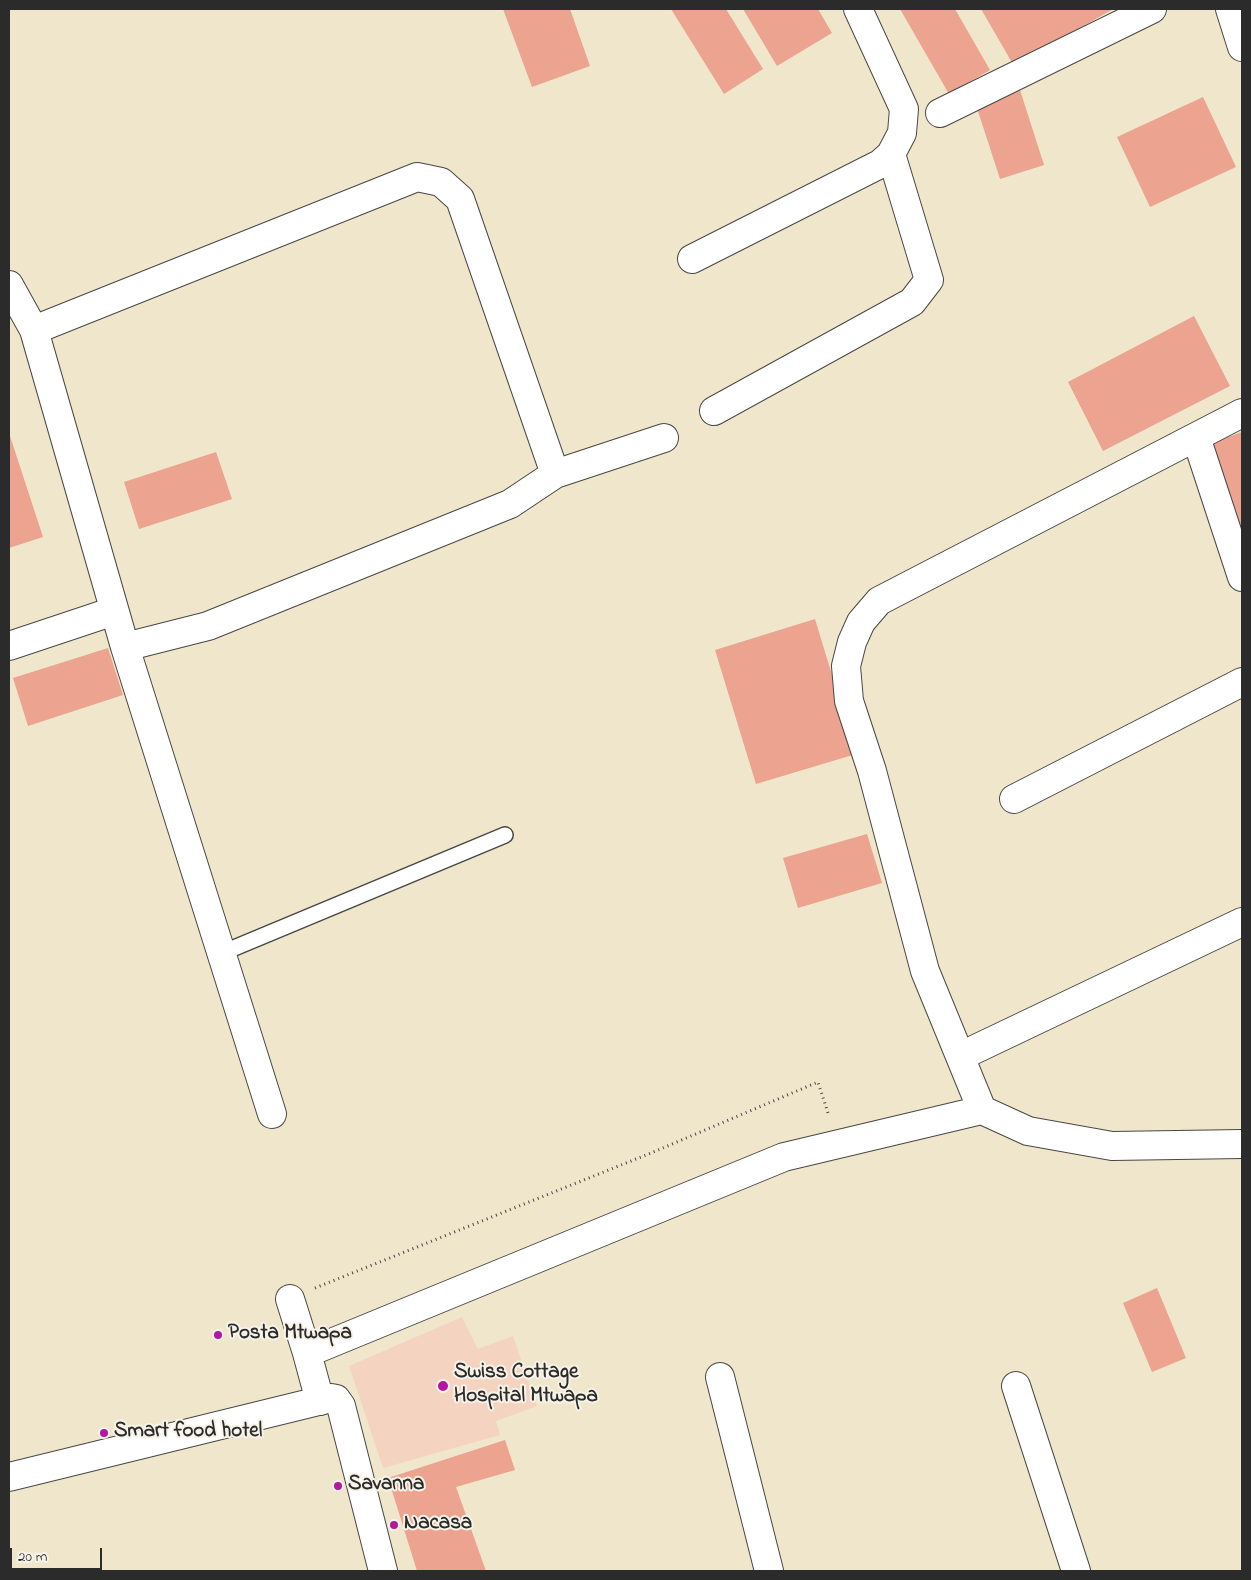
<!DOCTYPE html>
<style>
body{margin:0}
#map{position:relative;width:1251px;height:1580px;overflow:hidden;background:#efe6cc;font-family:"Indie Flower",sans-serif}
canvas{display:block}
.frame{position:absolute;inset:0;border:10px solid #2b2b2b;pointer-events:none}
.scale{position:absolute;left:10px;top:1548px;width:92px;height:22px;box-sizing:border-box;border:2px solid #2b2b2b;border-top:0;padding-left:6px;font-size:15px;line-height:18px;white-space:nowrap;color:#2b2b2b;-webkit-text-stroke:4px #f7f3e8;paint-order:stroke}
</style>
<div id="map">
<canvas width="1251" height="1580"></canvas>
<div class="frame"></div>
<div class="scale">20 m</div>
</div>
<script>
const ctx = document.querySelector('canvas').getContext('2d');
ctx.lineJoin = 'round';
function fillPath(path, color) { ctx.fillStyle = color; ctx.fill(path, 'evenodd'); }
const poly = rows => new Path2D(rows.map(r => 'M' + r).join(''));
function strokePath(path, color, width, dash) { ctx.strokeStyle = color; ctx.lineWidth = width; ctx.lineCap = dash ? 'butt' : 'round'; ctx.setLineDash(dash || []); ctx.stroke(path); }
function label(font, color, halo, rows, align = 'center') {
  ctx.font = font + ' "Indie Flower",sans-serif'; ctx.lineWidth = 4; ctx.setLineDash([]); ctx.textBaseline = 'middle'; ctx.strokeStyle = halo; ctx.fillStyle = color; for (const [text, x, y, turn = 0] of rows) {
    ctx.save(); ctx.translate(x, y); ctx.rotate((+turn || 0) * Math.PI / 180); ctx.textAlign = isNaN(turn) ? turn : align; if (halo) ctx.strokeText(text, 0, 0); ctx.fillText(text, 0, 0); ctx.restore();
  }
}
const built = poly([
 [462,1317,478,1349,513,1336,537,1406,496,1421,500,1435,383,1468,349,1366]
]);
const building = poly([
 [503,9,570,9,590,66,532,87],
 [671,9,726,9,763,69,724,94],
 [743,9,818,9,832,33,777,66],
 [900,9,955,9,990,70,949,94],
 [981,9,1113,9,1014,66],
 [1020,90,1044,165,1000,179,976,105],
 [1203,97,1236,167,1150,207,1117,137],
 [1194,316,1230,386,1103,451,1068,382],
 [1242,432,1242,535,1211,443],
 [9,433,43,537,9,548],
 [216,452,232,499,139,529,124,482],
 [815,619,856,754,756,784,715,650],
 [108,648,123,695,28,726,13,678],
 [867,834,882,883,798,908,783,858],
 [1157,1288,1186,1358,1152,1372,1123,1303],
 [505,1440,515,1470,456,1487,486,1571,417,1571,388,1478]
]);
const path = poly([
 [315,1288,651,1153,818,1082,829,1116]
]);
const service = poly([
 [222,953,505,835]
]);
const minor = poly([
 [1230,9,1242,47],
 [940,113,1152,9],
 [692,259,880,164,891,154,902,133,904,109,858,9],
 [9,285,34,330,125,647,208,626,510,504,555,474,664,438],
 [34,330,417,177,441,182,460,199,555,474],
 [714,411,912,302,929,280,891,154],
 [1196,437,1242,577],
 [9,646,114,611],
 [125,647,272,1114],
 [1014,799,1242,682],
 [961,1056,1242,922],
 [982,1110,925,971,872,771,849,701,846,666,852,642,861,622,879,601,1242,413],
 [290,1299,307,1353],
 [720,1377,769,1571],
 [1016,1386,1076,1571],
 [320,1401,307,1353,784,1157,982,1110,1028,1131,1112,1146,1242,1144]
]);
const tertiary = poly([
 [9,1477,331,1398,336,1399,341,1406,383,1571]
]);
const markers = [
 [218,1335,5,"#b5179e"],
 [443,1386,6,"#b5179e"],
 [104,1433,5,"#b5179e"],
 [338,1486,5,"#b5179e"],
 [394,1525,5,"#b5179e"]
];
const poiNames = [
 ["Posta Mtwapa",228,1335],
 ["Swiss Cottage",454,1374],
 ["Hospital Mtwapa",454,1398],
 ["Smart food hotel",114,1433],
 ["Savanna",348,1486],
 ["Nacasa",404,1525]
];
fillPath(built, '#f5d3c1');
fillPath(building, '#eca390');
strokePath(service, '#484743', 18);
strokePath(minor, '#484743', 30);
strokePath(tertiary, '#484743', 30);
strokePath(path, '#484743', 3, [1, 4]);
strokePath(service, '#fff', 15);
strokePath(minor, '#fff', 28);
strokePath(tertiary, '#fff', 28);
for (const [x, y, r, color] of markers) { const dot = new Path2D(); dot.arc(x, y, r, 0, 2 * Math.PI); ctx.fillStyle = color; ctx.fill(dot); strokePath(dot, '#f7f3e8', 2); }
label('bold 21px', '#2b2b2b', '#f7f3e8', poiNames, 'left');
</script>
